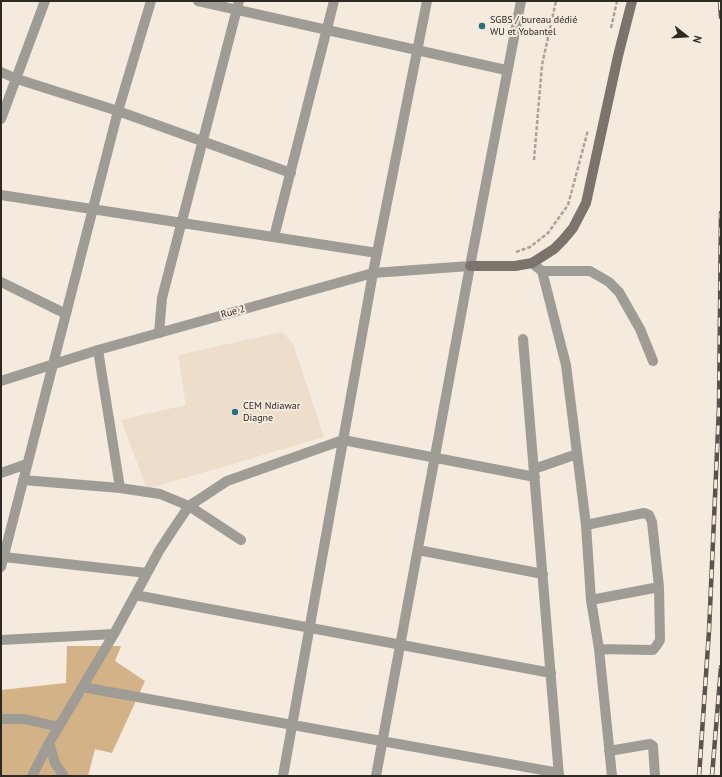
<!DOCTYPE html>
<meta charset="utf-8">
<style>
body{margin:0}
#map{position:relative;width:722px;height:777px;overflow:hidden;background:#f4eadd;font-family:"PT Sans",sans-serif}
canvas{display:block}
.frame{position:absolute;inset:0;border:2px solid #2d2924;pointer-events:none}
.north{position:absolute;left:666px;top:16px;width:40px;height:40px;-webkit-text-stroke:3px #f4eadd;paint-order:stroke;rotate:107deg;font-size:11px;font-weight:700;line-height:16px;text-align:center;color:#2d2924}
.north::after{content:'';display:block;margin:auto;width:14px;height:18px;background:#2d2924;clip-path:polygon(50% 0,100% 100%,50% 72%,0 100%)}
</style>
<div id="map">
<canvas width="722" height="777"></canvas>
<div class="frame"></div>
<div class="north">N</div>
</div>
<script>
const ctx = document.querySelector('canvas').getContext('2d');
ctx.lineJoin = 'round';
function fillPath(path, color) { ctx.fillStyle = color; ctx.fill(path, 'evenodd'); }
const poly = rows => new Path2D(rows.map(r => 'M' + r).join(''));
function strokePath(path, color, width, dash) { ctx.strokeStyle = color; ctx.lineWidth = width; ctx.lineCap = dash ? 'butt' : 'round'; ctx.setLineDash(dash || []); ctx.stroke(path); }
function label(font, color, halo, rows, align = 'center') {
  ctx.font = font + ' "PT Sans",sans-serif'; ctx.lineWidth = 4; ctx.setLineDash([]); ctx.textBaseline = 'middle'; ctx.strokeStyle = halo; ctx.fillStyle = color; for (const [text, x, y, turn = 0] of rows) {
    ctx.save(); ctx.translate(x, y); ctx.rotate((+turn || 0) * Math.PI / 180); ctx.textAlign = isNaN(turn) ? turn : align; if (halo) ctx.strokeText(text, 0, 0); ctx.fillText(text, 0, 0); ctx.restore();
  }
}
const built = poly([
 [282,332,293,344,324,437,147,489,121,420,186,405,178,355]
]);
const green = poly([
 [67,646,121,646,115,661,145,681,112,753,95,749,88,776,1,776,1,690,66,683]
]);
const path = poly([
 [611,28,617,1],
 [534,160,542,65,556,1],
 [516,252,530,247,548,233,568,205,588,130]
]);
const minor = poly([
 [198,1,506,70],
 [1,72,17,79,118,111,291,173],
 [1,119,45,1],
 [1,195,377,253],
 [274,237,334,1],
 [532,263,542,271,566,365,586,525,591,600,599,649,612,776],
 [542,271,590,271,609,282,619,292,640,329,653,361],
 [1,282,66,314],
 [159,333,162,298,239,1],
 [523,339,559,776],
 [98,350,120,488],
 [534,469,577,454],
 [1,473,27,464],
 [23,480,120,488,160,494,189,506,241,540],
 [586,525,644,513,649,515,652,522,659,587,660,640,657,645,653,650,599,649],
 [418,550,543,574],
 [1,558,4,557,147,573],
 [1,567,118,111,151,1],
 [135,595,551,673],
 [591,600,659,587],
 [1,640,114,634],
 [82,687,559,773],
 [1,719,25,719,59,727],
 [49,743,55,763,64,776],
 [609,751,650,744,653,746,655,776],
 [32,776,49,743,114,634,159,551,172,531,189,506,227,481,343,440,535,477],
 [283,776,373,273,427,1],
 [376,776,470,266]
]);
const tertiary = poly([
 [1,381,98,350,373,273,470,266,521,1]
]);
const secondary = poly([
 [470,266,515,266,532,263,554,249,563,240,573,228,586,203,618,56,632,1]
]);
const rail = poly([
 [720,1,721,17],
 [699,776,709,631,719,407,721,213],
 [712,776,721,667]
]);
const markers = [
 [482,26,4,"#29717c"],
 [235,412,4,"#29717c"]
];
const poiNames = [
 ["SGBS / bureau dédié",490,20],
 ["WU et Yobantel",490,32],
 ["CEM Ndiawar",243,406],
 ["Diagne",243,418]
];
const streetNames = [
 ["Rue 2",233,312,-16]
];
fillPath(built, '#edddcb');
fillPath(green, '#d3b287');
strokePath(path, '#aba399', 2.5, [4, 2]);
strokePath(minor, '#9f9b95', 10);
strokePath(tertiary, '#9f9b95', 10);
strokePath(secondary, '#7a746c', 10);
strokePath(rail, '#5a544e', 4.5);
strokePath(rail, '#f4eadd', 3, [9]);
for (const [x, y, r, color] of markers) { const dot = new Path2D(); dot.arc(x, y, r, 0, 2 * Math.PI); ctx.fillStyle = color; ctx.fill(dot); strokePath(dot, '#f4eadd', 1.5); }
label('10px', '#2d2924', '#f4eadd', poiNames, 'left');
label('10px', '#2d2924', '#f4eadd', streetNames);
</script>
